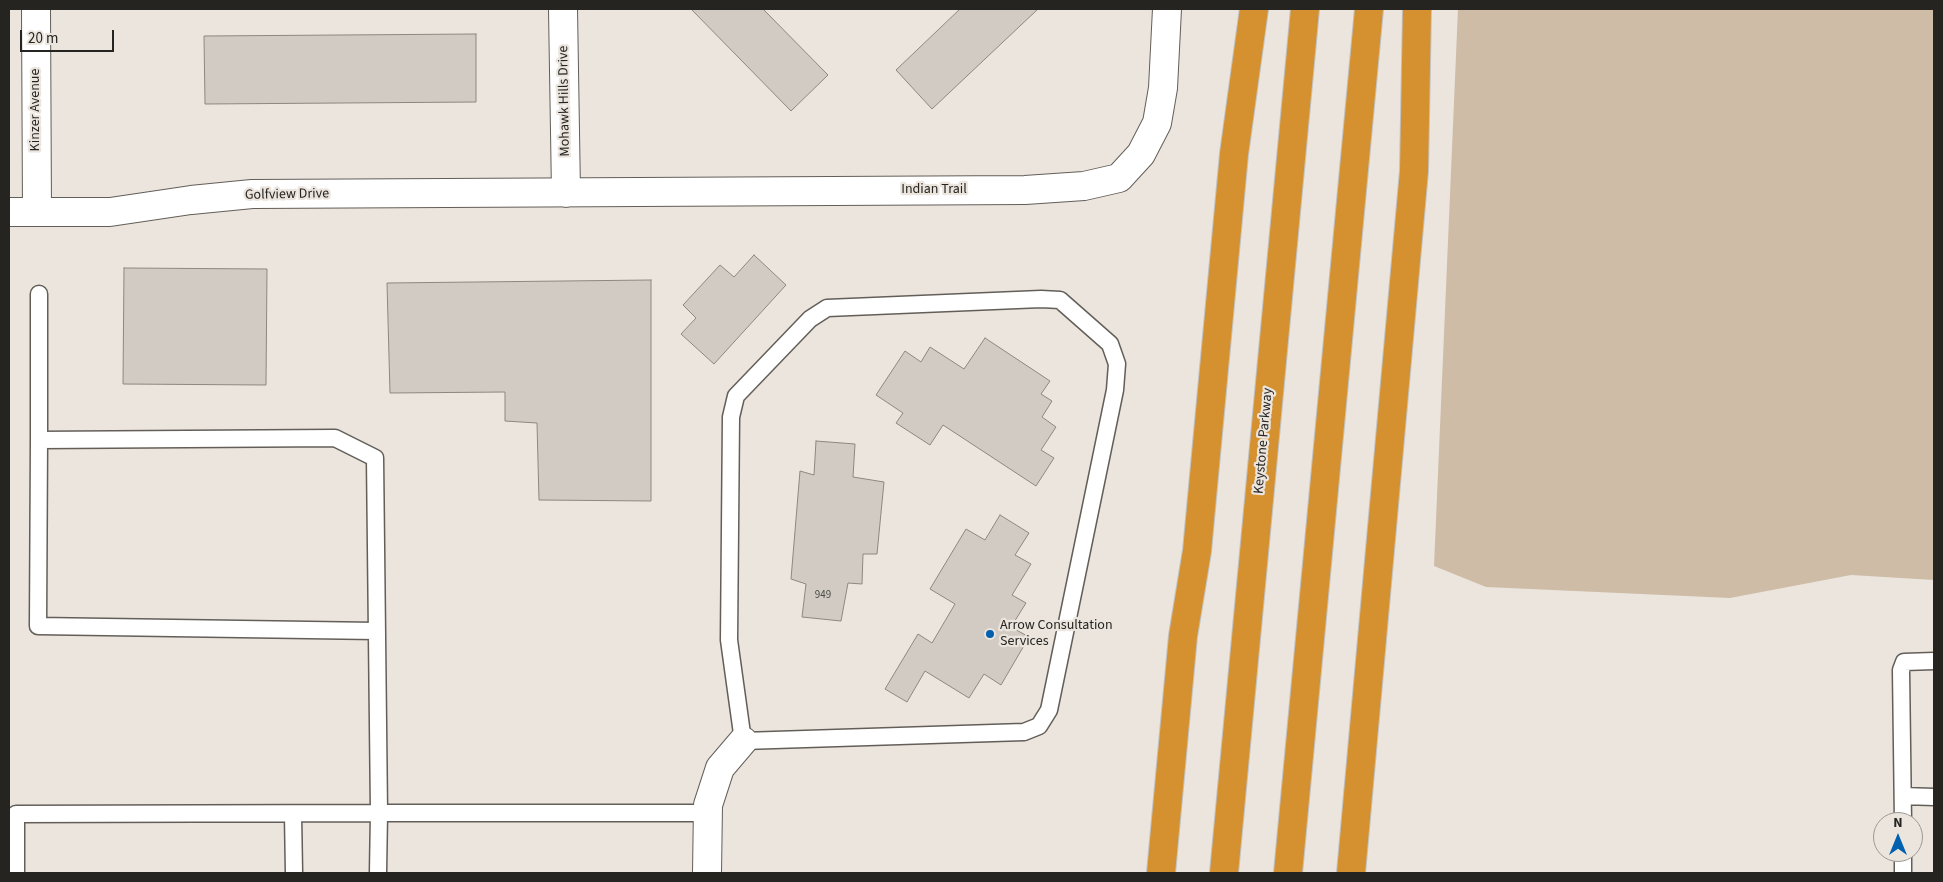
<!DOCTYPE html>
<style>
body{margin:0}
#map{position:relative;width:1943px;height:882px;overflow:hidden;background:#ebe5de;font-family:"Source Sans 3",sans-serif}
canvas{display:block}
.frame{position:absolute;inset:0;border:10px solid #262421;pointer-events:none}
.north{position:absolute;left:1873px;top:812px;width:50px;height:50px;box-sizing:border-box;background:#ebe5de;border:1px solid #9c9892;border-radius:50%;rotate:0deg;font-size:14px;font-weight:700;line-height:20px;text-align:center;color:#262421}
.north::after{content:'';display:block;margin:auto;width:18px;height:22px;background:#0261ae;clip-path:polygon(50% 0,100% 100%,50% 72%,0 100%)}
.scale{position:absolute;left:20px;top:30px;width:94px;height:22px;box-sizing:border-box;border:2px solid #262421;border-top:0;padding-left:6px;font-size:15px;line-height:18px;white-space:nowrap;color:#262421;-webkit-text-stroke:4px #ebe5de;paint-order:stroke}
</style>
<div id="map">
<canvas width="1943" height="882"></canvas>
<div class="frame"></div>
<div class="north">N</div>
<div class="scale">20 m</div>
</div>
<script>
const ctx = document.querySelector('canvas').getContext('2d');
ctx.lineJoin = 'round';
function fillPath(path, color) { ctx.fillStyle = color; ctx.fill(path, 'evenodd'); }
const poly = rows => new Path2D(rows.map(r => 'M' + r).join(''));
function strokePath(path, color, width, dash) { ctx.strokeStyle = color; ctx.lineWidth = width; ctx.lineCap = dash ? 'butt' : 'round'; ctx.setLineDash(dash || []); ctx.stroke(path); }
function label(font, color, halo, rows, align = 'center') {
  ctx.font = font + ' "Source Sans 3",sans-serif'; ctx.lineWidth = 4.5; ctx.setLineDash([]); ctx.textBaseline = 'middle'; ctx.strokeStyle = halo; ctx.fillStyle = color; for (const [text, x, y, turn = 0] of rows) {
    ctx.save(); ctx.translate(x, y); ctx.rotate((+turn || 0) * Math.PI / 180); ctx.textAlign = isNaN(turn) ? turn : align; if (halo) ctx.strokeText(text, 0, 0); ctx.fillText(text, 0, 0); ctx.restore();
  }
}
const green = poly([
 [1458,9,1934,9,1934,580,1851,575,1730,598,1486,587,1434,566]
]);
const building = poly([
 [691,9,763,9,828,75,791,111,691,9],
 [960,9,1038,9,932,109,896,70,960,9],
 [476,34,476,102,205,104,204,36,476,34],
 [754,255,786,285,714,364,681,334,696,318,683,305,720,265,734,277,754,255],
 [124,268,267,269,266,385,123,384,124,268],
 [651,280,651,501,539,500,537,423,505,421,505,392,390,393,387,283,651,280],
 [985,338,1050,381,1041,394,1052,401,1042,417,1056,427,1041,450,1054,458,1036,486,943,425,930,445,896,423,903,413,876,395,905,351,921,362,930,347,964,369,985,338],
 [816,441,855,444,853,477,884,482,877,554,863,554,862,584,848,583,841,621,802,617,806,584,791,579,800,471,814,475,816,441],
 [1000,515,1029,533,1015,555,1031,564,1012,595,1026,603,1011,627,1029,637,1001,685,984,674,969,698,925,671,907,702,885,689,918,634,932,643,955,604,930,589,966,529,985,540,1000,515]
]);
const lane = poly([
 [1041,299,1060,300,1110,344,1117,364,1115,390,1049,710,1039,726,1024,732,743,741,729,640,731,417,736,396,810,319,827,308,1041,299],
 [39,440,38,626,376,631],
 [1903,796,1934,797],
 [293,814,294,873],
 [1903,822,1901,670,1904,662,1934,661],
 [16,873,16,814,379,813,375,458,335,438,39,440,39,294],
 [378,873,379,813,708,813],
 [1903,873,1903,852]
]);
const street = poly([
 [36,9,37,212],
 [563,9,566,193],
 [9,212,110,212,191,200,252,194,1025,190,1084,186,1119,178,1141,154,1157,123,1163,88,1167,9],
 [707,873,708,805,720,768,743,741]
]);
const highway = poly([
 [1161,873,1183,636,1197,551,1234,154,1254,9],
 [1224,873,1305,9],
 [1288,873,1369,9],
 [1351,873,1414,171,1417,9]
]);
const markers = [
 [990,634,5,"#0261ae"]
];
const numberNames = [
 ["949",823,596]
];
const streetNames = [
 ["Mohawk Hills Drive",565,101,-91],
 ["Kinzer Avenue",36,110,-90],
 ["Indian Trail",934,190],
 ["Golfview Drive",287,195,-1],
 ["Keystone Parkway",1264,441,-85]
];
const poiNames = [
 ["Arrow Consultation",1000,626],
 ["Services",1000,642]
];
fillPath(green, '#cebca7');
fillPath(building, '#d1cbc4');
strokePath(building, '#8c8781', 1);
strokePath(lane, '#635e58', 19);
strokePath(street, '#635e58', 30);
strokePath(highway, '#c2c2c1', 30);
strokePath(lane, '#fff', 16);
strokePath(street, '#fff', 28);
strokePath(highway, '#d5912f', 28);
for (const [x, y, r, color] of markers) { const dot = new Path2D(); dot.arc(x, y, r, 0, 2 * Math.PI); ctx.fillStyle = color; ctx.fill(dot); strokePath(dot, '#ebe5de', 2); }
label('11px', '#514e4a', null, numberNames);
label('14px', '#262421', '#ebe5de', streetNames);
label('14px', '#262421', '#ebe5de', poiNames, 'left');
</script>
